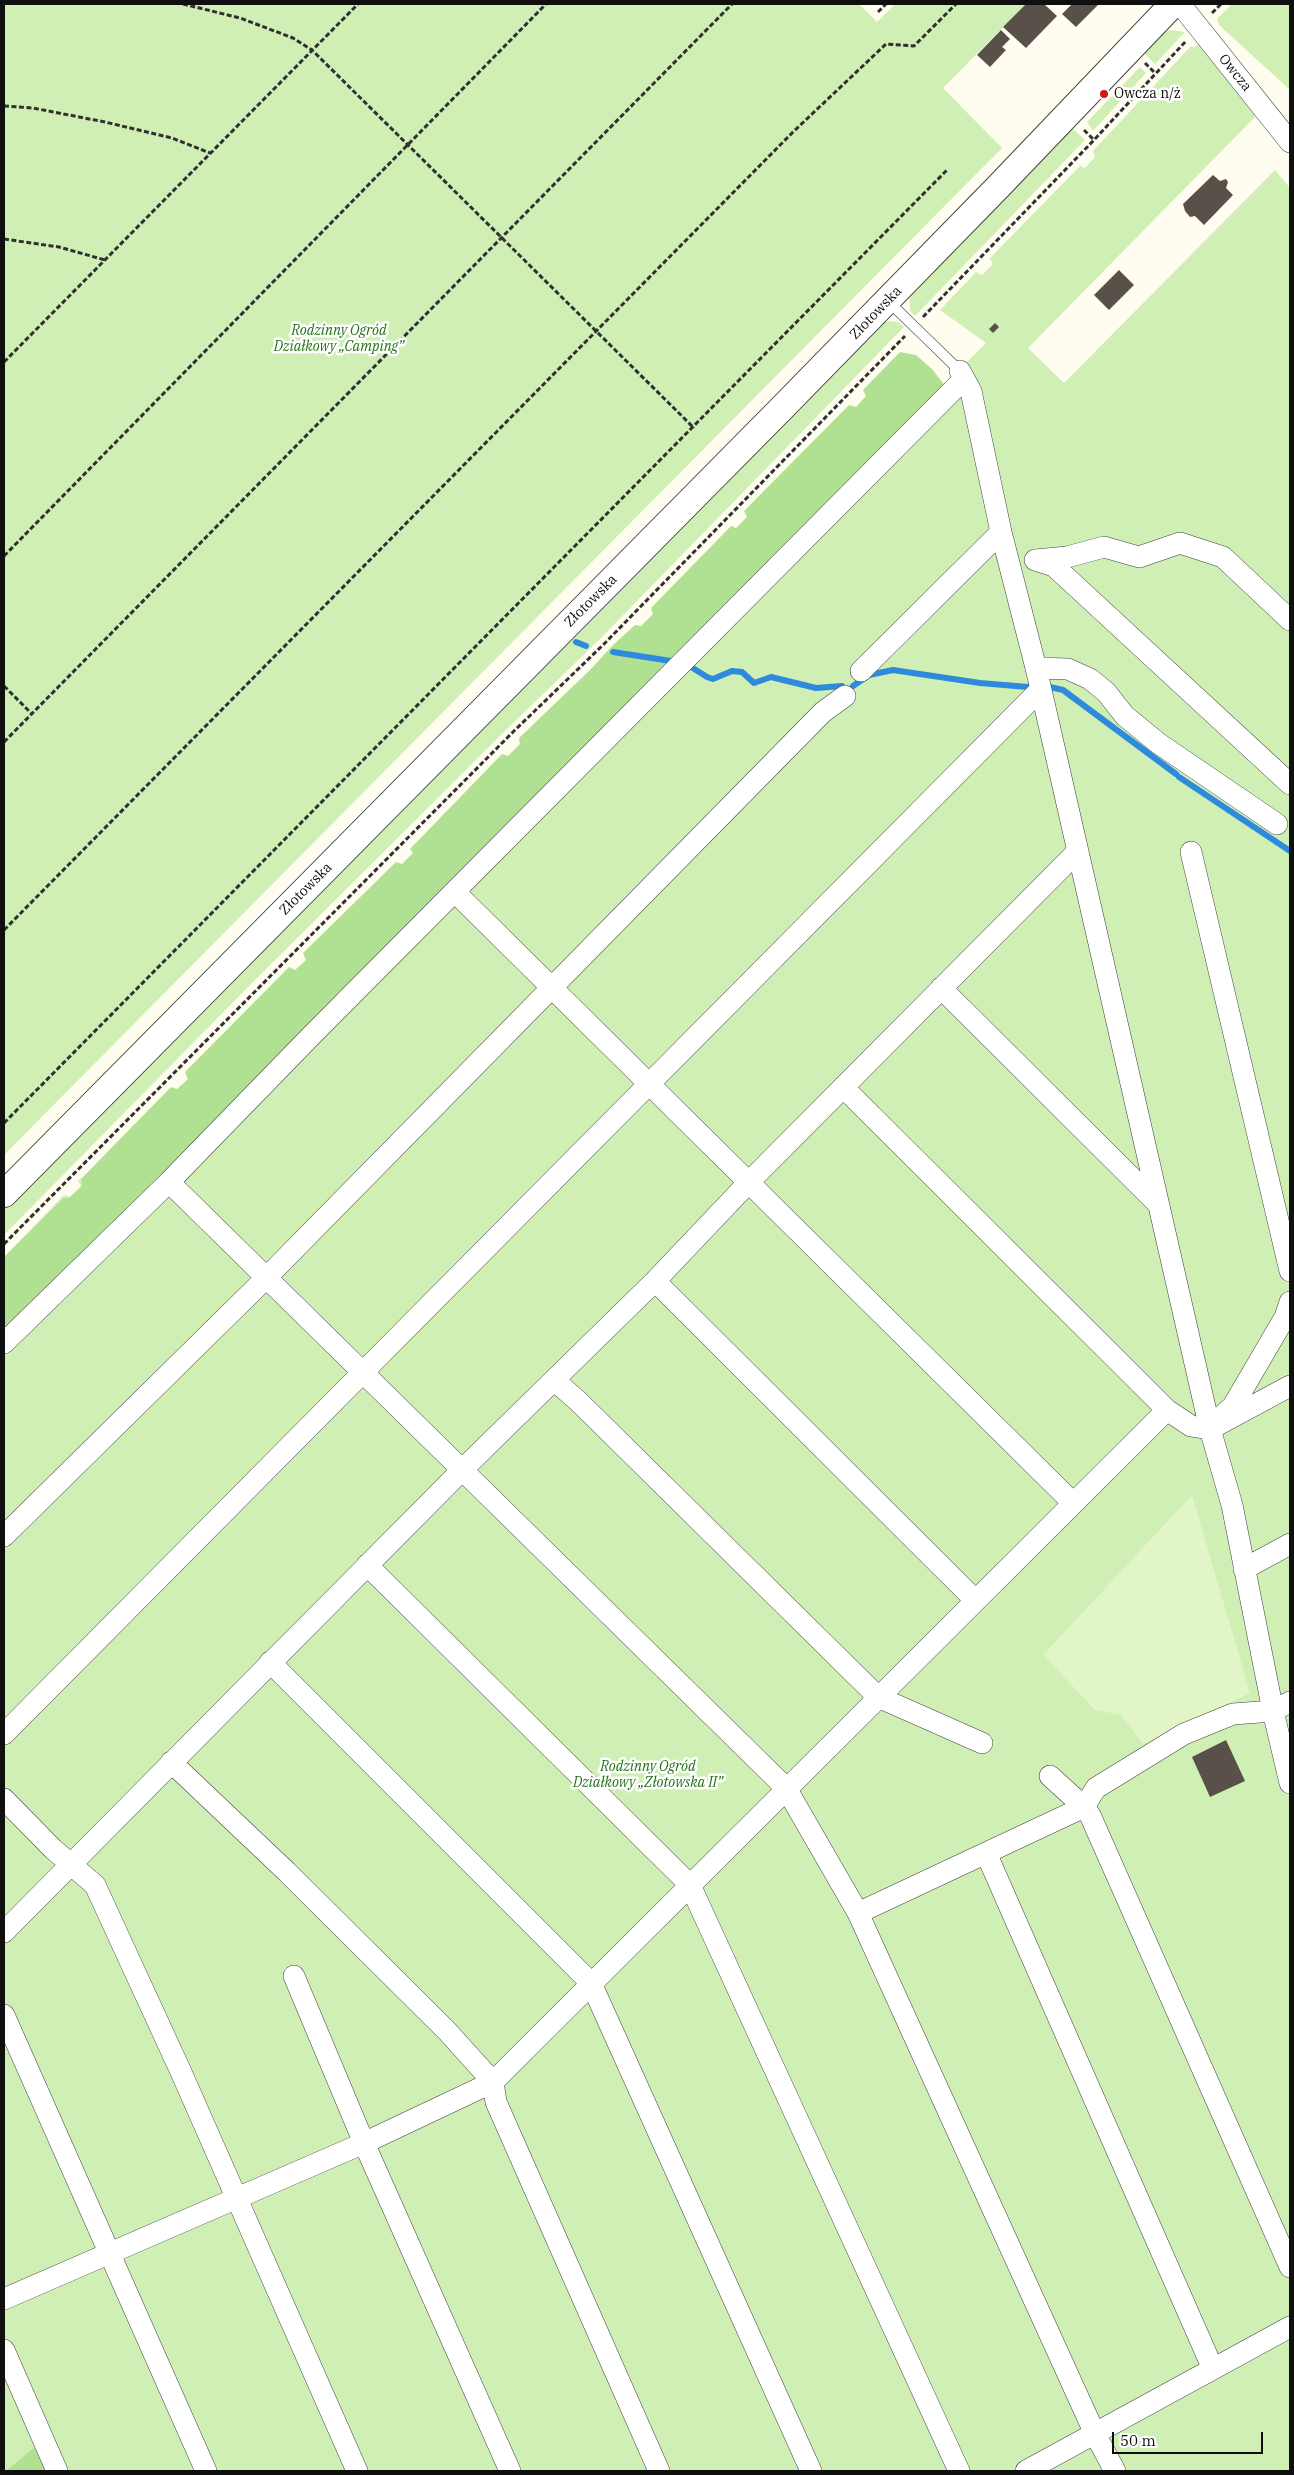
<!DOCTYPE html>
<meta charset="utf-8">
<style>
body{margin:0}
#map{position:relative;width:1294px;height:2475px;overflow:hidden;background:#fffdf0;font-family:"IBM Plex Serif",serif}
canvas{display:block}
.frame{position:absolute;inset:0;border:5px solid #0f0f0f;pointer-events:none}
.scale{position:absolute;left:1112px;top:2432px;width:151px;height:22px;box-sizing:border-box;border:2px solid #0f0f0f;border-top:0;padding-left:6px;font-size:15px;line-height:18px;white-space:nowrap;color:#0f0f0f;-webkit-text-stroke:4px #fff;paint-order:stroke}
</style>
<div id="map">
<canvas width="1294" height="2475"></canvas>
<div class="frame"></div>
<div class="scale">50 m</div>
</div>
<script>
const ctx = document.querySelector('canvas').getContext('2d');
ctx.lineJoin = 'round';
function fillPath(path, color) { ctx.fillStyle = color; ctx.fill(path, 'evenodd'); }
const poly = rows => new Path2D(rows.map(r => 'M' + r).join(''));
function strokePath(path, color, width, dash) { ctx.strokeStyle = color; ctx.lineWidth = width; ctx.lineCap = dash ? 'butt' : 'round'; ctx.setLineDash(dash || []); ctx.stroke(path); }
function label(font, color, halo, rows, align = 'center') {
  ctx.font = font + ' "IBM Plex Serif",serif'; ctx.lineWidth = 5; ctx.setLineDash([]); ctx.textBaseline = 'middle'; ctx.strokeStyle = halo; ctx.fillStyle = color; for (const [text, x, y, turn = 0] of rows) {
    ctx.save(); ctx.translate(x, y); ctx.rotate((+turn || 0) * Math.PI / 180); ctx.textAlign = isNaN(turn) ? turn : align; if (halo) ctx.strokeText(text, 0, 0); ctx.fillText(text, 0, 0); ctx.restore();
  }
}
const green = poly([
 [4,4,859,4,877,22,895,4,1026,4,943,88,1002,148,4,1155],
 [1232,4,1290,4,1289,89,1219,25,1217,19],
 [1171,30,1185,32,1155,64,1142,51,1164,32],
 [1200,43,1257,115,1028,348,1064,383,1275,170,1290,188,1290,2471,4,2471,4,1335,723,606,986,343,940,310,976,272,982,275,993,264,990,258,1080,166,1085,168,1095,157,1093,151,1191,46,1194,48],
 [1140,67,1146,73,1093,131,1087,122],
 [1071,127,1085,140,915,316,910,310,909,295],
 [890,321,898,322,904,327,599,640,509,727,251,984,4,1235,4,1207,882,322],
 [171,1087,81,1178,82,1186,69,1199,63,1198,4,1257,64,1195,70,1197,81,1186,78,1181]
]);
const forest = poly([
 [900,352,916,355,933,370,945,386,723,606,4,1335,4,1257,63,1198,69,1198,82,1186,81,1179,171,1087,177,1089,188,1079,185,1072,289,967,295,970,306,960,303,953,396,862,402,864,413,853,410,849,502,754,508,756,520,744,519,738,591,669,613,645,635,625,641,626,653,614,651,608,731,526,736,528,747,517,744,511,849,405,856,407,866,396,863,390],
 [36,2446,48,2471,6,2471]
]);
const pitch = poly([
 [1192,1495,1250,1693,1143,1744,1121,1715,1095,1710,1043,1655]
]);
const stream = poly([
 [576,642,586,646],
 [613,652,671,661],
 [688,665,707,677,713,679,732,671,742,672,754,683,771,677,816,688,842,686],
 [853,686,869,675,893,670,980,683,1028,687],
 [1050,687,1063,690,1176,774],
 [1179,777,1290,851]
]);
const building = poly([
 [1026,4,1044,4,1057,16,1026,48,1003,27],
 [1072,4,1099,4,1076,27,1062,14],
 [1001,30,1010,39,1002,47,1006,50,990,67,977,55],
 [1213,175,1220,181,1226,179,1228,182,1226,188,1233,195,1204,225,1195,216,1190,217,1185,211,1183,204],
 [1119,270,1134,285,1109,310,1094,295],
 [995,323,999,327,993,333,989,329],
 [1226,1740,1245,1781,1210,1797,1192,1757]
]);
const path = poly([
 [183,4,240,18,293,38,312,50,694,428],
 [878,12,886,4],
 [1212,13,1221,4],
 [1145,63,1155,73],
 [4,106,33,108,105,122,172,138,210,153],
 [1084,130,1094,140],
 [4,239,59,247,105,260],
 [923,317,1094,140,1186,41],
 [4,362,358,4],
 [4,556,546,4],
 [4,686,32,714],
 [4,742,732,4],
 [4,930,793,132,886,44,914,46,956,4],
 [4,1123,947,170],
 [4,1244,514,731,604,644,905,336]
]);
const service = poly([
 [888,301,960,371]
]);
const minor = poly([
 [1180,4,1290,142],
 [960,371,971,391,1001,532,1036,668,1210,1429,1232,1505,1273,1711,1290,1783],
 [1035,560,1054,566,1290,784],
 [1036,560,1067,557,1104,547,1139,557,1180,543,1223,557,1290,620],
 [1036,668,1068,669,1090,679,1106,692,1125,716,1158,743,1277,824],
 [861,671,1001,532],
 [1191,852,1290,1271],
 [455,892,1073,1503],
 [941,988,1158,1204],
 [843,1087,1167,1410,1191,1426,1210,1429,1290,1386],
 [169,1182,786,1788,858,1913,1095,2434,1115,2471],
 [655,1281,975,1600],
 [4,1343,169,1182,310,1037,964,379],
 [554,1380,578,1401,878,1697,982,1743],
 [1219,1419,1233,1406,1285,1317,1290,1302],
 [4,1536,267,1277,823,712,845,696],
 [367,1565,690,1885,959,2471],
 [1244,1569,1290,1544],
 [270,1662,591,1983,811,2471],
 [4,1734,1040,690],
 [171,1762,287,1872,447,2031,493,2082,496,2102,659,2471],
 [1050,1776,1084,1807,1090,1815,1290,2267],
 [4,1799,53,1849,95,1885,181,2072,357,2471],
 [986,1853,1213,2369],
 [858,1913,1084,1807,1096,1788,1184,1734,1233,1714,1273,1711,1290,1702],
 [4,1932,463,1469,655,1281,749,1182,1077,852],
 [294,1976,364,2143,510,2471],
 [4,2015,206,2471],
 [4,2299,364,2143,493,2082,1167,1410],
 [4,2350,57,2471],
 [1026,2471,1290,2327]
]);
const tertiary = poly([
 [4,1194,781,409,998,187,1173,4]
]);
const markers = [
 [1104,94,5,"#cf1a16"]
];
const streetNames = [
 ["Owcza",1235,73,51],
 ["Złotowska",876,313,-46],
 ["Złotowska",591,601,-45],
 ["Złotowska",306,889,-45]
];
const poiNames = [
 ["Owcza n/ż",1114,94]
];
const parkNames = [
 ["Rodzinny Ogród",339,331],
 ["Działkowy „Camping”",339,347],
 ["Rodzinny Ogród",648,1767],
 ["Działkowy „Złotowska II”",648,1783]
];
fillPath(green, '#cfefb4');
fillPath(forest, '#b0e192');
fillPath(pitch, '#e2f5c7');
strokePath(stream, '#2d8add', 6);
fillPath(building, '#59504a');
strokePath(service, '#424242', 11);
strokePath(minor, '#424242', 22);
strokePath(tertiary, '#424242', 28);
strokePath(path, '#313131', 3, [5, 2.5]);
strokePath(service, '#fff', 10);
strokePath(minor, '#fff', 21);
strokePath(tertiary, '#fff', 26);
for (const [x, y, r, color] of markers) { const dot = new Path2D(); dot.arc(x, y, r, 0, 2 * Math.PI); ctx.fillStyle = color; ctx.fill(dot); strokePath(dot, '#fff', 2); }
label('14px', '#0f0f0f', '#fff', streetNames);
label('14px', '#0f0f0f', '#fff', poiNames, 'left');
label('italic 14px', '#236f17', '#fff', parkNames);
</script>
